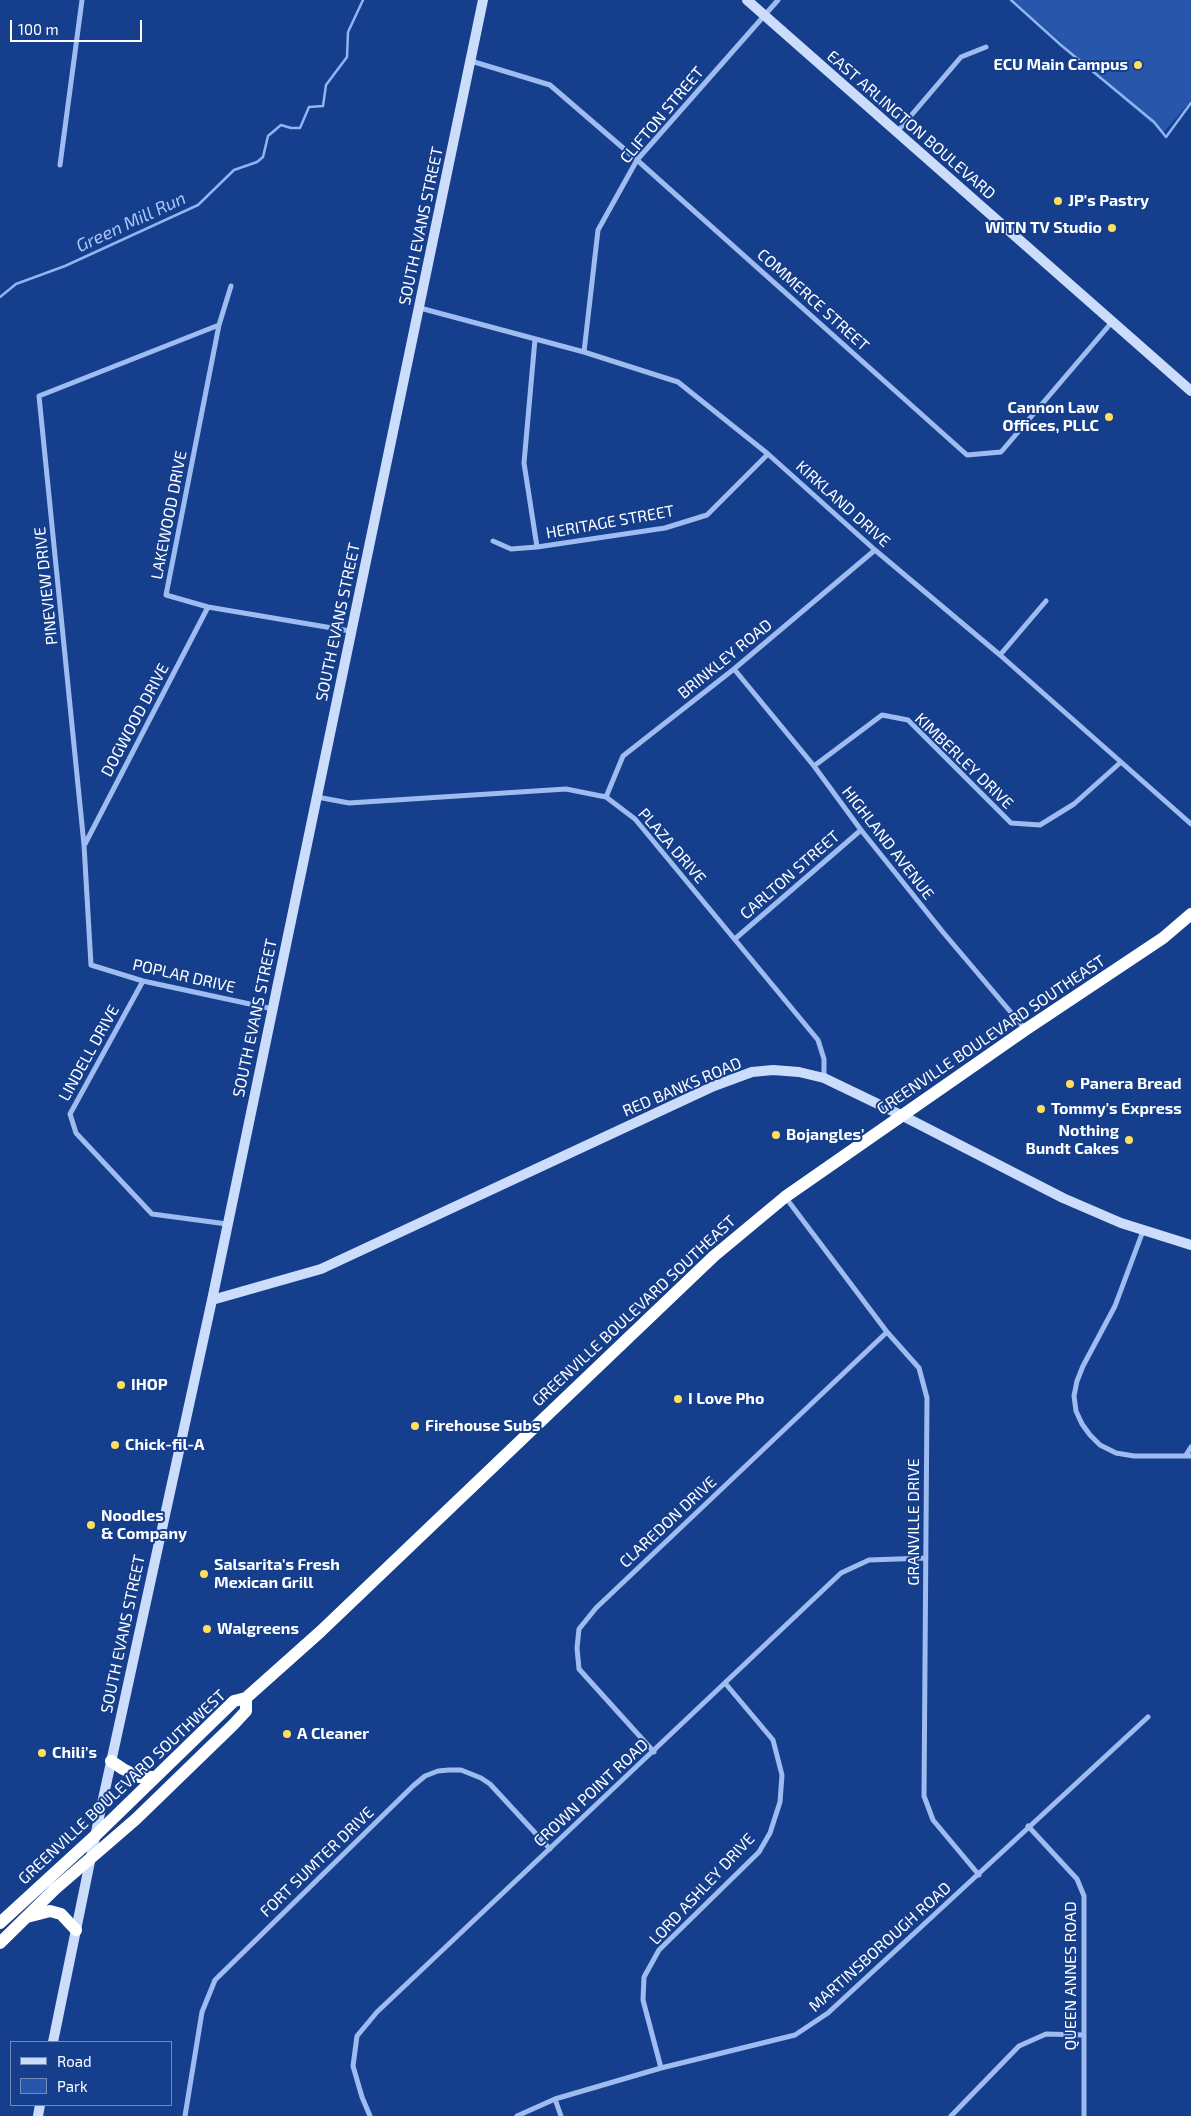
<!DOCTYPE html>
<style>
body{margin:0}
#map{position:relative;width:1191px;height:2116px;overflow:hidden;background:#153e8c;font-family:"Exo 2",sans-serif}
canvas{display:block}
.legend{position:absolute;left:10px;top:2041px;width:162px;height:65px;box-sizing:border-box;background:#153e8c;border:1px solid #738bba;margin:0;padding:6px 9px;list-style:none;font-size:15px;color:#fff}
.legend li{display:flex;align-items:center;gap:10px;height:25px}
.legend b{width:25px;border:1px solid #738bba}
.scale{position:absolute;left:10px;top:20px;width:132px;height:22px;box-sizing:border-box;border:2px solid #fff;border-top:0;padding-left:6px;font-size:15px;line-height:18px;white-space:nowrap;color:#fff;-webkit-text-stroke:4px #153e8c;paint-order:stroke}
</style>
<div id="map">
<canvas width="1191" height="2116"></canvas>
<ul class="legend">
<li><b style="height:6px;background:#ccdcfb"></b>Road</li>
<li><b style="height:14px;background:#2756ab"></b>Park</li>
</ul>
<div class="scale">100 m</div>
</div>
<script>
const ctx = document.querySelector('canvas').getContext('2d');
ctx.lineJoin = 'round';
function fillPath(path, color) { ctx.fillStyle = color; ctx.fill(path, 'evenodd'); }
const poly = rows => new Path2D(rows.map(r => 'M' + r).join(''));
function strokePath(path, color, width, dash) { ctx.strokeStyle = color; ctx.lineWidth = width; ctx.lineCap = dash ? 'butt' : 'round'; ctx.setLineDash(dash || []); ctx.stroke(path); }
function label(font, color, halo, rows, align = 'center') {
  ctx.font = font + ' "Exo 2",sans-serif'; ctx.lineWidth = 4; ctx.setLineDash([]); ctx.textBaseline = 'middle'; ctx.strokeStyle = halo; ctx.fillStyle = color; for (const [text, x, y, turn = 0] of rows) {
    ctx.save(); ctx.translate(x, y); ctx.rotate((+turn || 0) * Math.PI / 180); ctx.textAlign = isNaN(turn) ? turn : align; if (halo) ctx.strokeText(text, 0, 0); ctx.fillText(text, 0, 0); ctx.restore();
  }
}
const green = poly([
 [1013,0,1191,0,1191,101,1163,133,1062,46,1063,44]
]);
const stream = poly([
 [1011,0,1062,46,1154,122,1166,137,1191,103],
 [0,297,16,284,65,266,198,205,234,170,257,162,263,157,268,136,281,125,291,128,300,128,309,107,323,106,326,85,347,57,348,32,363,0]
]);
const street = poly([
 [471,61,550,85,637,160,967,455,1001,452,1112,322],
 [897,132,961,57,986,47],
 [60,165,82,0],
 [231,286,219,325,166,595,208,607,350,631],
 [420,308,584,352,678,382,768,454,875,550,1000,655,1191,824],
 [219,325,39,396,84,845,91,965,143,981,273,1009],
 [535,339,524,463,537,547],
 [584,352,598,230,637,160,778,0],
 [493,541,511,549,537,547,665,528,707,515,768,454],
 [1000,655,1046,601],
 [734,669,814,766,861,830,942,931,1025,1029],
 [814,766,882,715,908,720,1011,823,1040,825,1074,804,1121,762],
 [317,797,349,803,566,789,606,797,635,819,818,1040,824,1059,824,1078],
 [606,797,623,756,734,669,875,550],
 [85,844,208,607],
 [736,938,861,830],
 [143,981,70,1114,76,1133,152,1214,227,1224],
 [786,1198,887,1332,919,1368,927,1398,924,1796,933,1820,979,1875],
 [1143,1231,1115,1306,1083,1366,1077,1381,1074,1396,1076,1411,1082,1424,1090,1435,1100,1445,1116,1453,1134,1456,1191,1456],
 [1186,1455,1191,1447],
 [654,1752,579,1669,577,1648,579,1629,596,1608,887,1332],
 [1028,1826,1077,1879,1084,1896,1084,2116],
 [661,2068,643,2000,644,1977,659,1950,759,1852,770,1833,780,1802,782,1775,773,1740,725,1683],
 [555,2099,561,2116],
 [185,2116,202,2012,215,1980,413,1786,425,1776,438,1771,449,1770,461,1770,481,1778,490,1784,550,1849],
 [370,2116,362,2097,353,2066,357,2036,377,2012,841,1573,869,1560,926,1558],
 [517,2116,555,2099,661,2068,795,2035,828,2013,1148,1717],
 [951,2116,1019,2046,1046,2034,1084,2035]
]);
const secondary = poly([
 [747,0,1191,391],
 [212,1300,321,1269,714,1086,752,1072,773,1070,799,1072,824,1078,903,1116,1063,1198,1121,1223,1191,1245],
 [53,2042,101,1808,212,1300,483,0],
 [38,2116,40,2105]
]);
const highway = poly([
 [111,1761,123,1769,139,1777,155,1777],
 [27,1917,50,1911,61,1914,76,1930],
 [0,1923,96,1835,234,1701,246,1698,320,1632,714,1256,785,1197,1025,1030,1163,938,1191,914],
 [0,1943,55,1889,136,1819,233,1725,246,1711,246,1698]
]);
const markers = [
 [1138,65,5,"#ffdf5d"],
 [1058,201,5,"#ffdf5d"],
 [1112,228,5,"#ffdf5d"],
 [1109,417,5,"#ffdf5d"],
 [1070,1084,5,"#ffdf5d"],
 [1041,1109,5,"#ffdf5d"],
 [776,1135,5,"#ffdf5d"],
 [1129,1140,5,"#ffdf5d"],
 [121,1385,5,"#ffdf5d"],
 [678,1399,5,"#ffdf5d"],
 [415,1426,5,"#ffdf5d"],
 [115,1445,5,"#ffdf5d"],
 [91,1525,5,"#ffdf5d"],
 [204,1574,5,"#ffdf5d"],
 [207,1629,5,"#ffdf5d"],
 [287,1734,5,"#ffdf5d"],
 [42,1753,5,"#ffdf5d"]
];
const poiNames = [
 ["ECU Main Campus",1128,65,"right"],
 ["JP's Pastry",1068,201],
 ["WITN TV Studio",1102,228,"right"],
 ["Cannon Law",1099,408,"right"],
 ["Offices, PLLC",1099,426,"right"],
 ["Panera Bread",1080,1084],
 ["Tommy's Express",1051,1109],
 ["Nothing",1119,1131,"right"],
 ["Bundt Cakes",1119,1149,"right"],
 ["Bojangles'",786,1135],
 ["IHOP",131,1385],
 ["I Love Pho",688,1399],
 ["Firehouse Subs",425,1426],
 ["Chick-fil-A",125,1445],
 ["Noodles",101,1516],
 ["& Company",101,1534],
 ["Salsarita's Fresh",214,1565],
 ["Mexican Grill",214,1583],
 ["Walgreens",217,1629],
 ["A Cleaner",297,1734],
 ["Chili's",52,1753]
];
const streetNames = [
 ["CLIFTON STREET",662,115,-50],
 ["EAST ARLINGTON BOULEVARD",911,125,41],
 ["SOUTH EVANS STREET",421,226,-78],
 ["COMMERCE STREET",813,300,42],
 ["KIRKLAND DRIVE",843,504,42],
 ["LAKEWOOD DRIVE",169,515,-79],
 ["HERITAGE STREET",610,522,-10],
 ["PINEVIEW DRIVE",46,586,-96],
 ["SOUTH EVANS STREET",338,622,-78],
 ["BRINKLEY ROAD",725,659,-39],
 ["DOGWOOD DRIVE",135,720,-62],
 ["KIMBERLEY DRIVE",964,761,44],
 ["HIGHLAND AVENUE",888,843,52],
 ["PLAZA DRIVE",672,846,49],
 ["CARLTON STREET",790,875,-41],
 ["POPLAR DRIVE",184,976,13],
 ["SOUTH EVANS STREET",255,1018,-78],
 ["GREENVILLE BOULEVARD SOUTHEAST",991,1035,-34],
 ["LINDELL DRIVE",89,1053,-61],
 ["RED BANKS ROAD",682,1087,-23],
 ["GREENVILLE BOULEVARD SOUTHEAST",634,1311,-43],
 ["CLAREDON DRIVE",668,1522,-43],
 ["GRANVILLE DRIVE",914,1522,-90],
 ["SOUTH EVANS STREET",123,1634,-78],
 ["GREENVILLE BOULEVARD SOUTHWEST",122,1787,-43],
 ["CROWN POINT ROAD",591,1793,-43],
 ["FORT SUMTER DRIVE",317,1862,-44],
 ["LORD ASHLEY DRIVE",702,1889,-47],
 ["MARTINSBOROUGH ROAD",880,1947,-42],
 ["QUEEN ANNES ROAD",1071,1976,-90]
];
const waterNames = [
 ["Green Mill Run",131,222,-25]
];
fillPath(green, '#2756ab');
strokePath(stream, '#90b5f3', 2.5);
strokePath(street, '#9ebcf0', 5);
strokePath(secondary, '#ccdcfb', 10);
strokePath(highway, '#fff', 12);
for (const [x, y, r, color] of markers) { const dot = new Path2D(); dot.arc(x, y, r, 0, 2 * Math.PI); ctx.fillStyle = color; ctx.fill(dot); strokePath(dot, '#153e8c', 2); }
label('bold 16px', '#fff', '#153e8c', poiNames, 'left');
label('16px', '#fff', '#153e8c', streetNames);
label('italic 18px', '#aac6f7', '#153e8c', waterNames);
</script>
